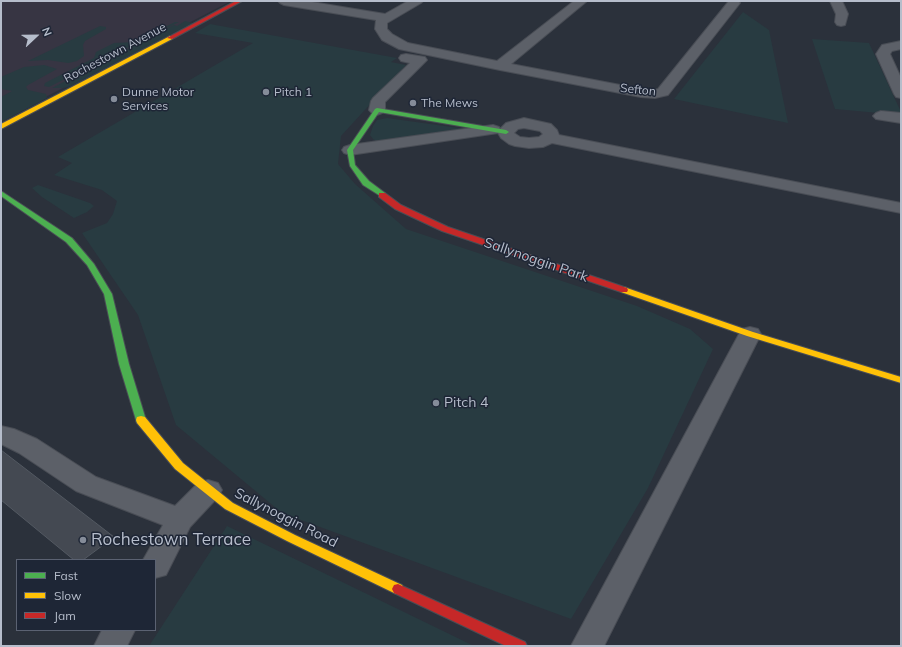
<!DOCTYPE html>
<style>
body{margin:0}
#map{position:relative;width:902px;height:647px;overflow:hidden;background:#2b313b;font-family:Mulish,sans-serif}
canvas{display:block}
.frame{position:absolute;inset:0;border:2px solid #b6bdcb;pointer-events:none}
.legend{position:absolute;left:16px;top:559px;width:140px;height:72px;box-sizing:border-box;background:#1e2636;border:1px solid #5b6272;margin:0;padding:5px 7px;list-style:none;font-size:12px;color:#b6bdcb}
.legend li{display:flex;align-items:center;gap:8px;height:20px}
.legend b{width:20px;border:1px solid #5b6272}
.north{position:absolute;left:16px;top:16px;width:40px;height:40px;-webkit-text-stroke:3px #1e2636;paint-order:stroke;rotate:68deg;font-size:11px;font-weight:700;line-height:16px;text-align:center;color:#b6bdcb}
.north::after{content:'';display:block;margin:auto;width:14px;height:18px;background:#b6bdcb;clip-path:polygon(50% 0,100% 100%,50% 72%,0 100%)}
</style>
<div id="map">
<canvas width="902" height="647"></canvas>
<div class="frame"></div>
<ul class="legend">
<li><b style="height:5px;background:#4caf50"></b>Fast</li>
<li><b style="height:5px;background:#ffc107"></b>Slow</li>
<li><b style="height:5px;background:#c62828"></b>Jam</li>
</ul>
<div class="north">N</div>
</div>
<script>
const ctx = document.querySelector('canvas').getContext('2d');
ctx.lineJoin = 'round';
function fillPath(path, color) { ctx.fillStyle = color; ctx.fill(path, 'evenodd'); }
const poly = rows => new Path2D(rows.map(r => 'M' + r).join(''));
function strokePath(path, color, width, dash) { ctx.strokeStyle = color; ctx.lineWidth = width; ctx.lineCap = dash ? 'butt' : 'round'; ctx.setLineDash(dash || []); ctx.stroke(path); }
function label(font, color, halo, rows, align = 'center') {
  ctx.font = font + ' Mulish,sans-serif'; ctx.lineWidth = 3; ctx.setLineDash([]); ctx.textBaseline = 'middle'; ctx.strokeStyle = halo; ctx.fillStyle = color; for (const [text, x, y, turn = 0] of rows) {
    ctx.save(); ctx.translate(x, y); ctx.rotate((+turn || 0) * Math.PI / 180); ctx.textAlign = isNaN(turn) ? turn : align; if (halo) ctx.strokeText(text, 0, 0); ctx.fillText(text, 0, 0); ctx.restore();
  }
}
const medical = poly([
 [1,1,231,1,1,120]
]);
const green = poly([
 [743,12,769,30,788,123,674,99],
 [185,21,193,23,71,86,63,88,52,88,174,25,177,26],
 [175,22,179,22,49,87,44,86,45,83,94,58,96,52,114,43,135,42],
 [210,24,397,58,391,62,406,65,341,136,338,164,355,184,406,229,637,306,690,329,713,349,648,488,571,619,282,513,176,425,138,315,82,233,107,223,113,214,117,201,102,190,54,175,72,163,58,157,253,43,195,33],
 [100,26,106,27,106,29,85,41,83,45,84,56,77,61,68,63,48,60,28,61],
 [812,39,869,43,901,112,901,115,835,109],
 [44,65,57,69,28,85,26,87,28,90,46,94,47,98,1,122,1,97,12,91,1,89,1,77,24,67],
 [387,118,473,130,377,142,373,139,370,135,373,126,377,120],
 [38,185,90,203,94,206,87,212,74,218,42,197,32,188],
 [227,526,474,646,149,646]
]);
const building = poly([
 [1,450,88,517,114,537,83,560,74,560,1,500,1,450]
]);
const street = poly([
 [278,1,306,1,385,14,408,1,423,1,421,3,387,23,387,29,392,34,408,43,497,61,574,1,587,1,511,64,641,89,655,90,658,89,729,1,738,1,740,3,668,95,655,98,641,97,500,70,399,49,382,40,375,29,376,20,284,5,280,3,278,1],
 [830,1,842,1,848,14,845,25,841,26,837,25,835,22,836,14,830,1],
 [901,41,901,49,892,51,890,54,901,78,901,98,896,97,894,94,876,54,882,45,901,41],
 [406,54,425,57,427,60,385,102,385,110,382,113,377,115,372,113,369,110,371,101,373,98,410,63,401,61,399,58,401,55,406,54],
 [881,111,901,113,901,123,876,119,873,116,876,113,881,111],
 [524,118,551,124,557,130,559,135,901,203,901,213,552,143,543,147,529,148,515,146,509,144,501,138,498,133,350,155,344,153,342,150,344,147,350,145,493,125,499,127,500,129,506,123,524,118],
 [524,128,540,131,543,134,539,137,529,138,520,137,514,133,518,129,524,128],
 [750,327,758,329,761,334,604,646,571,646,739,334,742,329,750,327],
 [1,426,14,429,37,439,96,477,175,506,198,483,208,480,218,483,222,490,218,497,190,527,166,575,155,578,155,560,143,560,163,525,76,491,19,453,1,444,1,426],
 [102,630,135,630,127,646,94,646,102,630]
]);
const fast = poly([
 [377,108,506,130,509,132,506,134,379,112,353,150,355,165,369,181,385,193,385,197,382,197,363,185,350,166,347,150,375,109,377,108],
 [1,191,72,238,94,264,112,294,129,364,146,420,145,423,141,424,137,423,136,420,119,364,104,294,87,265,66,242,1,196,1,191]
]);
const slow = poly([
 [170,36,173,38,172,39,1,129,1,124,170,36],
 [624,287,753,332,901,377,901,383,747,336,621,292,620,290,621,288,624,287],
 [141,416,145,417,183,463,233,503,295,535,402,585,404,589,402,593,398,594,394,593,287,541,225,509,175,469,137,423,136,420,137,417,141,416]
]);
const jam = poly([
 [236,1,242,1,172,39,167,38,236,1],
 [379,193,385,193,401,205,448,227,627,288,628,290,627,292,621,292,442,231,395,209,379,197,379,193],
 [398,584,525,642,527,646,506,646,394,593,392,589,394,585,398,584]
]);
const markers = [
 [266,92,4,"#858c99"],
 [114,99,4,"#858c99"],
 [413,103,4,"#858c99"],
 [436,403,4,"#858c99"],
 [83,540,4,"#858c99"]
];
const farStreetnames = [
 ["Rochestown Avenue",115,53,-28],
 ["Sefton",638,90,6]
];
const farPoinames = [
 ["Dunne Motor",122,92],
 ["Services",122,106],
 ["Pitch 1",274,92],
 ["The Mews",421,103]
];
const streetNames = [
 ["Sallynoggin Park",536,260,19],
 ["Sallynoggin Road",286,518,27]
];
const poiNames = [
 ["Pitch 4",444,403]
];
const nearPoinames = [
 ["Rochestown Terrace",91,540]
];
fillPath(medical, '#373543');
fillPath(green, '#283b41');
fillPath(building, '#444952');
strokePath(building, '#535962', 1);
strokePath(street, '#494d55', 2);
strokePath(fast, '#494d55', 2);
strokePath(slow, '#494d55', 2);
strokePath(jam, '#494d55', 2);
fillPath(street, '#5c6068');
fillPath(fast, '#4caf50');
fillPath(slow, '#ffc107');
fillPath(jam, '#c62828');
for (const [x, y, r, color] of markers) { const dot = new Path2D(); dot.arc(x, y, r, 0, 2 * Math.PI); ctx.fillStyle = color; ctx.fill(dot); strokePath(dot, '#1e2636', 1.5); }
label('12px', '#b6bdcb', '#1e2636', farStreetnames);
label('12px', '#b6bdcb', '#1e2636', farPoinames, 'left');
label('14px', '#b6bdcb', '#1e2636', streetNames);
label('14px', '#b6bdcb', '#1e2636', poiNames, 'left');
label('17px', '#b6bdcb', '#1e2636', nearPoinames, 'left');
</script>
